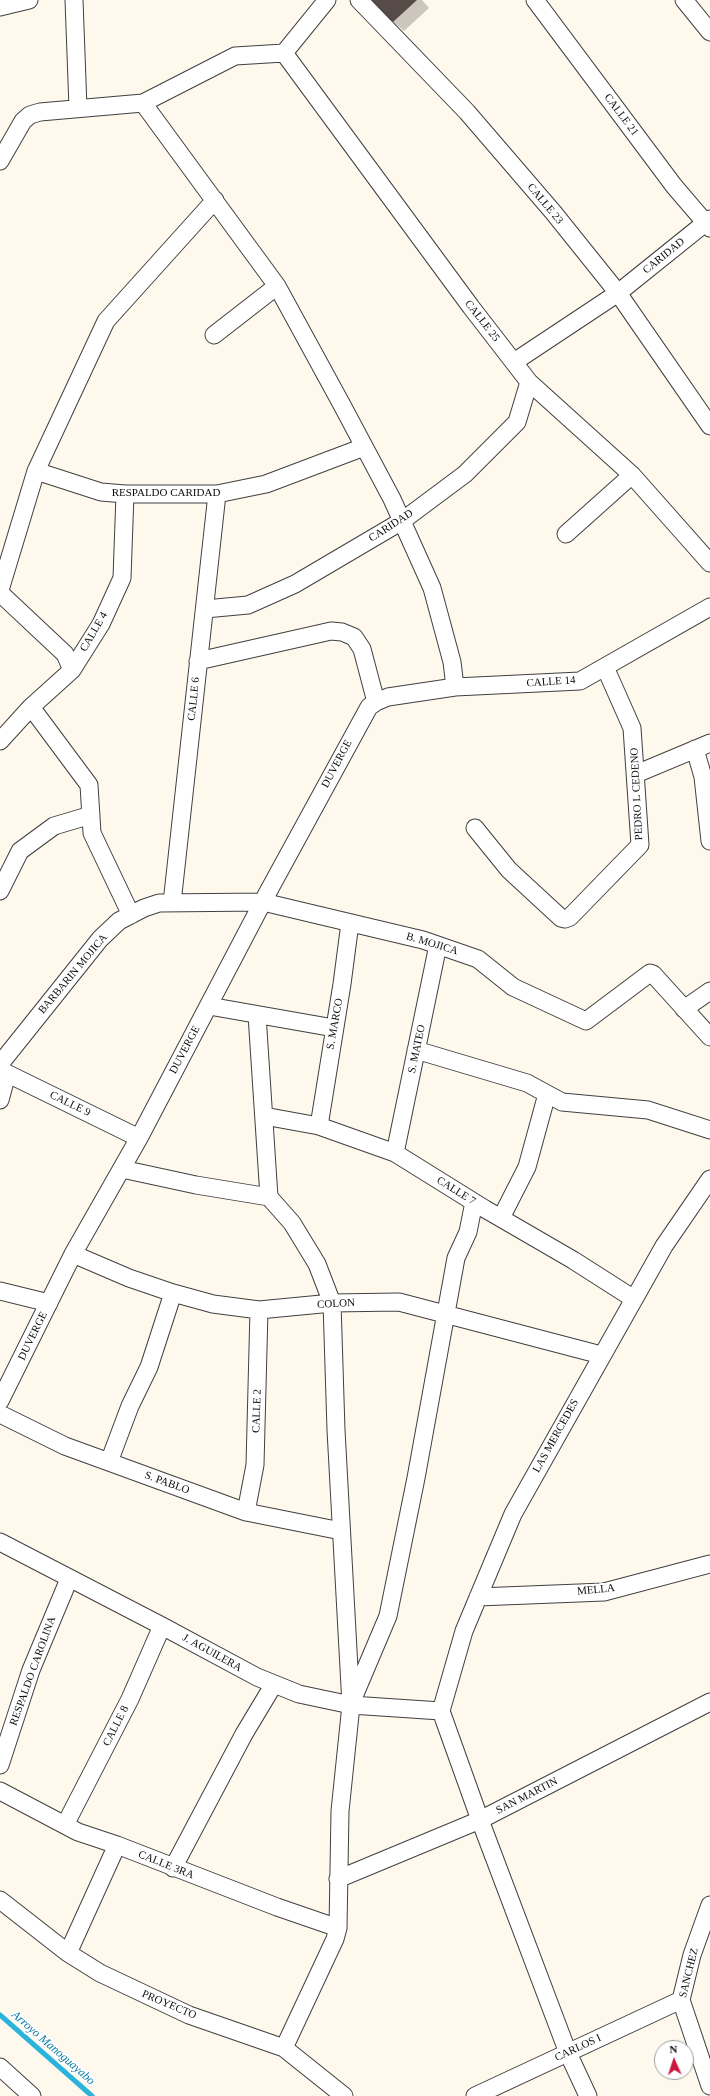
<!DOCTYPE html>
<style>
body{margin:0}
#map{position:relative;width:710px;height:2096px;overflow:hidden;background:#fff8ed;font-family:"Times New Roman",serif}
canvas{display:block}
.north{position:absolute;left:654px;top:2040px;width:40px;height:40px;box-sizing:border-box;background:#fff;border:1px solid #9e9e9e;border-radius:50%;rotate:357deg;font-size:11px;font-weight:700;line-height:16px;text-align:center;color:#0d0d0d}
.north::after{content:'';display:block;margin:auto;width:14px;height:18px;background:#cc173f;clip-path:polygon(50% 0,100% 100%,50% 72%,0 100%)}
</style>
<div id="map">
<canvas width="710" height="2096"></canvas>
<div class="north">N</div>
</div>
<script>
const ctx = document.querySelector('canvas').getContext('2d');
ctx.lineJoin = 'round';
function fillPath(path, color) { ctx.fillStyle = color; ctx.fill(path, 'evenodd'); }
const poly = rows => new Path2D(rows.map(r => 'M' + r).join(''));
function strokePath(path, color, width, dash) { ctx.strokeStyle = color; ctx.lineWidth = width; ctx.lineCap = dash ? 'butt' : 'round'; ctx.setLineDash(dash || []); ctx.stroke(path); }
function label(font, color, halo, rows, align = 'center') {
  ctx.font = font + ' "Times New Roman",serif'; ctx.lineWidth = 4; ctx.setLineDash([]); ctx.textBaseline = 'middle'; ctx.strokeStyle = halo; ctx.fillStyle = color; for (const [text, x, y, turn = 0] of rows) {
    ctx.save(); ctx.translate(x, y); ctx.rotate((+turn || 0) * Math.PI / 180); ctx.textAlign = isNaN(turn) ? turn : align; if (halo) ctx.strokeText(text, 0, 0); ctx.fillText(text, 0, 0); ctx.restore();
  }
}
const shadow = poly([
 [367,0,422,0,429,8,404,31]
]);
const stream = poly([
 [0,2015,92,2096]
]);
const building = poly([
 [366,0,417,0,393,22]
]);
const minor = poly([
 [74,0,78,108],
 [359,0,467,112,553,212,618,293,710,426],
 [535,0,674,186,710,228],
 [684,0,710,32],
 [0,7,29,0],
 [284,53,471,307,529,382,632,475,710,563],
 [143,103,277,286,342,405,392,499,432,588,452,662,455,687],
 [0,161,23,121,30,115,40,112,143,103,235,56,284,53,327,0],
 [214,335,277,286],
 [514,362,618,293,710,219],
 [36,471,101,492,125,494,217,494,266,484,364,447],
 [566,534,632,475],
 [0,590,36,471,106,321,215,200],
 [0,593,65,654,72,670],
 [205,609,248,605,295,584,402,521,465,474,517,422,529,382],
 [198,661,331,631,342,632,354,637,362,649,376,702],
 [31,707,89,785,92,833,131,915],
 [0,741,31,707,72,670,101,624,122,578,125,494],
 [695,749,703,777,710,841],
 [636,774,710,743],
 [475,828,509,870,561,918,565,919,570,917,640,845,632,728,605,667],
 [0,891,20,851,54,826,91,815],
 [172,903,217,494],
 [209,1006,334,1028],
 [684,1009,710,991],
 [257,1015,269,1197],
 [416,1050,527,1083,562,1102,648,1110,710,1130],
 [0,1064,100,939,119,921,144,908,159,903,263,902,423,940,478,959,513,987,586,1021,650,973,653,974,710,1037],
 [0,1070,139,1138],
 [0,1100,7,1074],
 [264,1116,319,1126,395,1153,485,1209,573,1260,634,1299],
 [319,1126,342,984,350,923],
 [395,1153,438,945],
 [122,1169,196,1185,269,1197,292,1223,317,1264,332,1303,336,1430,351,1705,340,1811,338,1928,335,1939,284,2048],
 [501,1218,527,1167,547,1094],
 [73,1254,129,1278,173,1293,213,1304,259,1310,332,1303,399,1302,601,1355],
 [0,1291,49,1303],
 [0,1401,73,1254,139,1138,268,892,369,707,376,702,388,697,455,687,580,681,710,607],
 [0,1414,65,1446,246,1512,341,1531],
 [109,1462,130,1406,149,1367,173,1293],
 [246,1512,255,1465,259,1310],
 [0,1542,162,1626,257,1677,299,1694,351,1705,441,1711],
 [478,1597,604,1592,710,1564],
 [352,1701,388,1616,416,1478,456,1258,468,1232,474,1202],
 [441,1711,464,1631,513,1514,664,1246,710,1179],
 [441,1711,480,1820,568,2053,588,2096],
 [0,1765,31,1670,69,1579],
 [0,1791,78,1832,117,1845,277,1907,338,1928],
 [65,1825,130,1699,162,1626],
 [173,1868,244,1734,274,1684],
 [338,1879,480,1820,710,1702],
 [0,1900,68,1953,100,1973,189,2015,284,2048,344,2096],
 [710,1905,692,1955,681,2000,710,2086],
 [68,1953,117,1845],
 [0,2067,32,2096],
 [475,2096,681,2000]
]);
const streetNames = [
 ["CALLE 21",621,115,53],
 ["CALLE 23",545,204,50],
 ["CARIDAD",664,256,-39],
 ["CALLE 25",482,321,52],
 ["RESPALDO CARIDAD",166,493],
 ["CARIDAD",391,526,-33],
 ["CALLE 4",94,632,-60],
 ["CALLE 14",551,682,-4],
 ["CALLE 6",194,699,-84],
 ["DUVERGE",337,764,-62],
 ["PEDRO L CEDENO",637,794,-93],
 ["B. MOJICA",432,944,17],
 ["BARBARIN MOJICA",73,974,-50],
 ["S. MARCO",335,1024,-80],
 ["S. MATEO",417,1049,-78],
 ["DUVERGE",185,1050,-62],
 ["CALLE 9",70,1104,26],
 ["CALLE 7",456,1191,32],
 ["COLON",336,1304,-3],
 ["DUVERGE",33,1336,-64],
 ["CALLE 2",257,1411,-88],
 ["LAS MERCEDES",556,1436,-61],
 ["S. PABLO",167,1483,20],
 ["MELLA",596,1590,-6],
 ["J. AGUILERA",212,1653,29],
 ["RESPALDO CAROLINA",33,1671,-70],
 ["CALLE 8",116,1726,-63],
 ["SAN MARTIN",527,1796,-27],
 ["CALLE 3RA",166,1865,22],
 ["SANCHEZ",689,1973,-76],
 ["PROYECTO",169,2005,23],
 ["CARLOS I",578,2048,-25]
];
const waterNames = [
 ["Arroyo Manoguayabo",53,2048,41]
];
fillPath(shadow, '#0003');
strokePath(stream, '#2bb4db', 5);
fillPath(building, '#574b48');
strokePath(minor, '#404040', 19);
strokePath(minor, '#fff', 17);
label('11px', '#0d0d0d', '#fff', streetNames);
label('italic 12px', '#097ca4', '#fff', waterNames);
</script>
